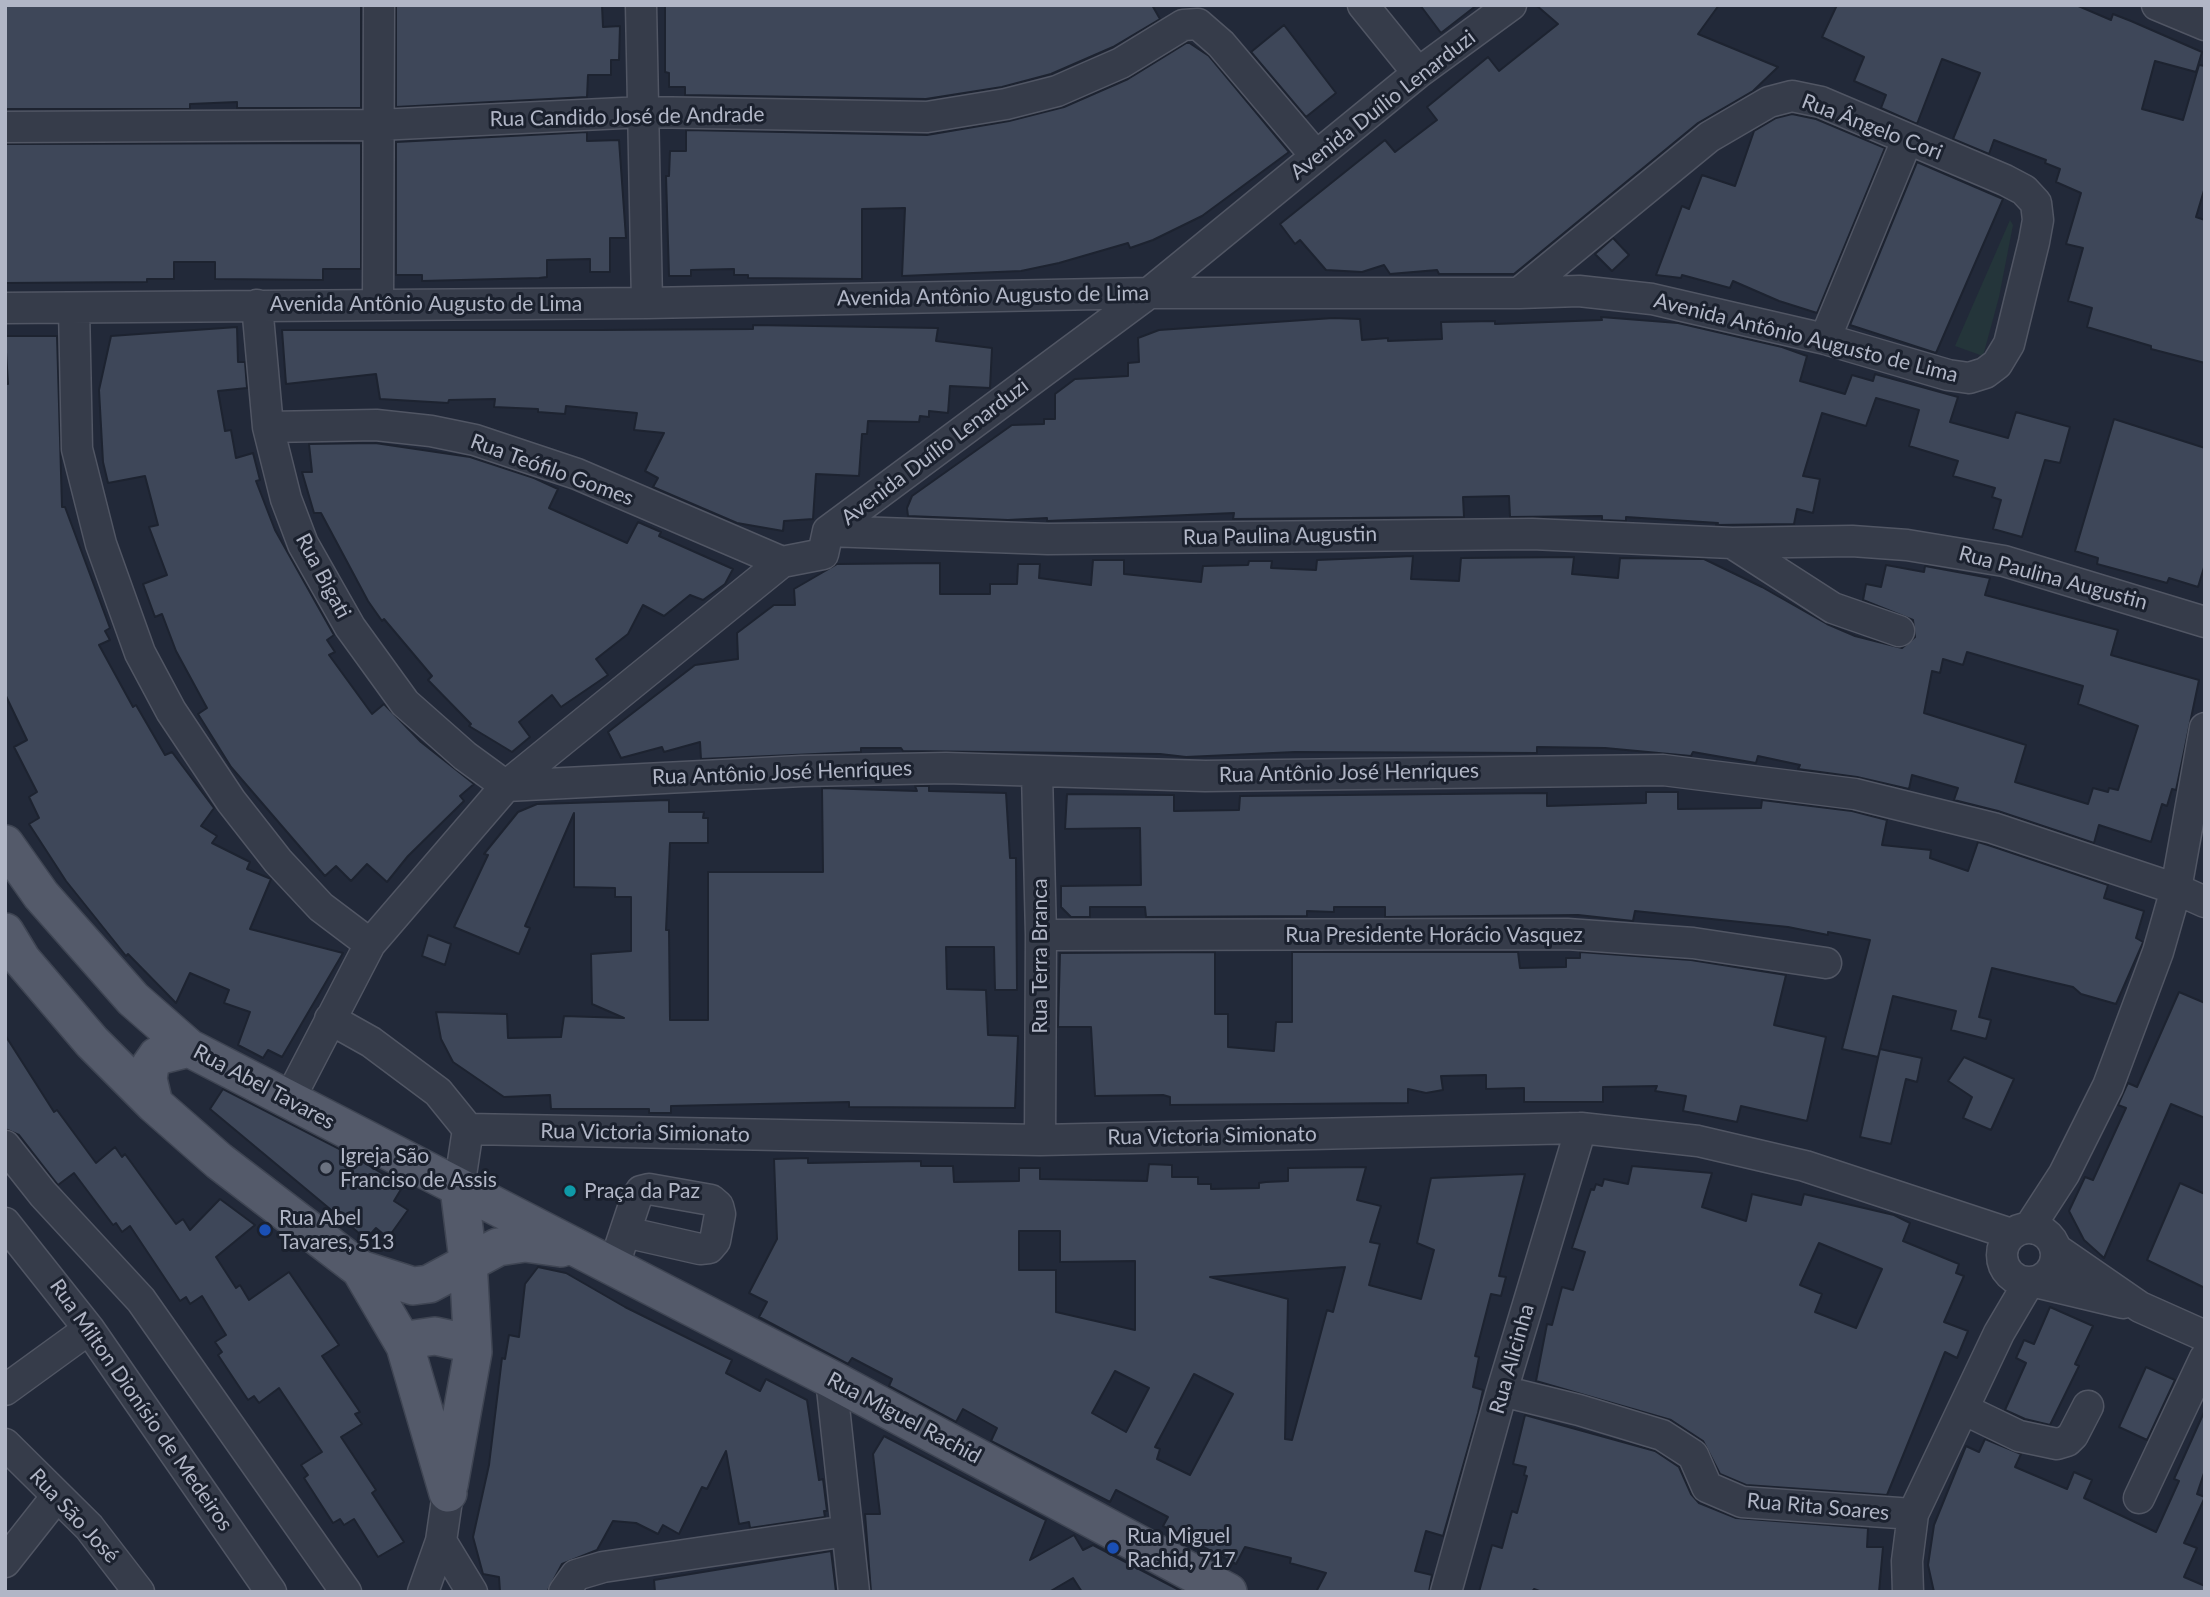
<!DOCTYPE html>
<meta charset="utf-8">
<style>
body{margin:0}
#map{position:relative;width:2210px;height:1597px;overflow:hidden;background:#222939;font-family:Lato,sans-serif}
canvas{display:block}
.frame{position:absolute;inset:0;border:7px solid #b1b6c6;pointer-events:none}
</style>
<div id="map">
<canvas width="2210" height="1597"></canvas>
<div class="frame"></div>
</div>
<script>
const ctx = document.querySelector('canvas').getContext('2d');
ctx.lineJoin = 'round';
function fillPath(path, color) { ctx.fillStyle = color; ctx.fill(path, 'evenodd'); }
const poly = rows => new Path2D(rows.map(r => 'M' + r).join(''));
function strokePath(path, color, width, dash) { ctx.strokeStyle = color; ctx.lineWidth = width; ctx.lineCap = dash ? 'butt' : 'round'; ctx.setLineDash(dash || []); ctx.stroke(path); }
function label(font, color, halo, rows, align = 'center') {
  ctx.font = font + ' Lato,sans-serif'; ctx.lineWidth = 6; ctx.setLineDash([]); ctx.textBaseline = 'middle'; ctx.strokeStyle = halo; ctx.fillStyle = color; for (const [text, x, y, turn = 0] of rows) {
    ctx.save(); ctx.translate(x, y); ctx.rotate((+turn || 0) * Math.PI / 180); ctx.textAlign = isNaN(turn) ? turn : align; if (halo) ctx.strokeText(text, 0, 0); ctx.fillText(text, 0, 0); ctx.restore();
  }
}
const green = poly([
 [2010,220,2013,225,1999,297,1983,356,1955,346]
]);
const building = poly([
 [5,5,361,5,361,108,237,108,237,102,190,104,190,109,5,109,5,5],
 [396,5,602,5,603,27,620,26,619,60,611,60,611,75,588,75,587,97,396,107,396,5],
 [665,5,1152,5,1160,19,1113,47,1051,74,1002,87,926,99,685,95,685,87,669,87,669,73,665,72,665,5],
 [1420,5,1477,5,1441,33,1420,5],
 [1536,5,1719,5,1698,34,1778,67,1753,91,1698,123,1514,274,1439,274,1437,270,1390,274,1384,265,1362,272,1326,270,1300,240,1295,244,1280,224,1385,140,1395,152,1437,120,1427,107,1488,57,1499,71,1558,24,1536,5],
 [1837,5,2076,5,2111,20,2113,14,2131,21,2202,52,2196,72,2155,61,2142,109,2183,120,2199,65,2205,66,2205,187,2196,217,2205,220,2205,363,2151,349,2151,346,2087,327,2092,308,2068,301,2083,248,2066,244,2081,193,2056,182,2060,169,2045,163,2046,160,1994,140,1989,154,1953,139,1980,73,1942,59,1917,124,1881,108,1886,95,1854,81,1864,57,1822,37,1837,5],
 [1284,25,1336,93,1306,117,1251,52,1284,25],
 [1188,42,1209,56,1289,152,1202,216,1153,240,1130,248,1128,243,1059,263,1021,271,902,276,905,208,862,209,862,279,748,278,748,275,734,275,734,269,691,270,691,276,669,276,666,176,669,176,670,151,686,151,686,130,927,135,1009,121,1064,107,1128,79,1188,42],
 [1792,114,1816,119,1885,148,1817,313,1779,301,1733,281,1730,288,1682,275,1681,278,1656,275,1682,206,1689,209,1702,175,1735,186,1754,131,1776,118,1792,114],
 [587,132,587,141,619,140,626,238,610,238,610,272,590,272,590,259,547,260,547,277,539,278,422,281,422,275,396,275,396,142,587,132],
 [361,143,361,269,323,269,323,280,215,279,215,262,174,262,174,279,147,279,147,282,5,283,5,144,361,143],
 [1917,162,2003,199,1936,353,1850,325,1917,162],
 [1613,238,1629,255,1612,271,1595,254,1613,238],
 [1601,317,1678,323,1782,347,1807,356,1800,381,1845,394,1852,375,1873,381,1875,374,1958,397,1950,422,2008,438,2016,412,2070,427,2060,463,2045,460,2022,537,1993,529,2001,500,1992,497,1995,488,1953,476,1958,461,1909,446,1919,410,1876,398,1866,426,1822,413,1803,476,1820,479,1813,513,1797,509,1794,524,1716,525,1718,523,1626,517,1626,521,1602,520,1602,516,1510,517,1509,496,1463,497,1464,517,1233,519,1234,513,1047,521,1047,518,1008,520,908,516,907,508,912,496,1012,425,1044,424,1044,419,1055,419,1055,394,1075,379,1128,376,1128,363,1139,362,1138,338,1159,330,1333,318,1360,319,1362,340,1388,338,1388,341,1442,339,1441,322,1495,321,1495,324,1602,320,1601,317],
 [753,325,938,328,936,341,992,348,990,388,950,386,948,413,929,411,929,417,920,416,919,422,868,421,867,434,862,434,859,476,816,474,813,519,784,521,783,531,737,523,653,487,658,478,645,471,664,433,634,430,637,413,566,406,565,414,538,412,538,409,494,407,495,399,449,400,448,403,380,399,376,374,286,384,282,330,600,330,753,329,753,325],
 [237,327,238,362,245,362,247,388,218,391,225,431,231,430,236,458,253,453,260,480,256,481,275,530,334,635,327,640,335,652,329,655,372,714,384,704,421,742,474,784,460,796,464,801,408,856,387,882,367,864,351,881,336,866,325,876,231,767,198,714,207,708,176,651,162,614,155,617,143,584,167,575,149,527,158,525,145,476,108,483,103,462,99,390,111,336,237,327],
 [5,336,57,336,62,507,65,507,110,628,105,631,110,640,99,645,133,707,136,705,165,755,172,752,214,808,201,826,217,836,212,843,250,862,247,869,271,879,250,929,343,953,282,1057,268,1050,263,1058,238,1045,250,1012,224,1003,229,990,190,973,176,1003,128,954,126,956,66,881,29,824,39,818,29,797,37,792,14,747,27,740,5,694,5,384,8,384,5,336],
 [2114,419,2205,448,2205,564,2198,587,2169,578,2167,583,2097,564,2098,558,2075,551,2114,419],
 [375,443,470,457,534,478,558,489,549,508,627,543,638,522,661,532,659,536,733,569,725,584,703,600,690,595,664,616,643,605,628,634,596,659,608,675,561,707,552,695,519,722,530,737,512,752,469,726,471,724,428,680,432,676,384,619,382,621,368,601,321,513,314,513,302,472,312,472,309,444,375,443],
 [1413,556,1411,579,1459,581,1461,558,1574,557,1572,574,1618,578,1620,558,1704,559,1762,587,1827,624,1855,636,1902,648,1915,637,1913,620,1863,600,1866,584,1881,587,1886,565,1924,572,1925,566,1990,578,1985,595,2118,630,2111,655,2199,680,2176,790,2172,789,2167,806,2162,804,2151,842,2099,825,2094,843,1998,811,1954,800,1958,788,1912,775,1909,789,1857,777,1798,769,1800,765,1758,756,1756,763,1693,752,1691,756,1605,748,1537,747,1537,753,1295,752,1186,757,1160,754,903,751,901,748,861,748,861,752,701,759,700,742,664,752,662,747,621,758,608,732,695,665,738,659,737,633,774,605,795,605,794,589,837,564,940,563,940,594,990,594,990,584,1017,584,1018,564,1040,564,1039,578,1091,585,1093,560,1124,560,1124,574,1201,582,1203,566,1248,565,1249,561,1272,561,1271,568,1316,570,1317,560,1413,556],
 [1967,652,2083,686,2078,704,2138,726,2118,790,2109,788,2108,792,2093,788,2088,804,2015,782,2026,745,1924,713,1932,671,1940,673,1943,659,1963,665,1967,652],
 [915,786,929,786,929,791,1006,793,1010,858,1016,858,1017,990,995,990,994,947,946,947,947,989,986,990,988,1035,1018,1036,1015,1108,849,1107,849,1102,671,1106,671,1113,649,1113,649,1109,551,1109,550,1095,504,1097,453,1062,441,1039,436,1012,507,1014,508,1038,561,1037,564,1016,624,1018,592,1004,591,954,631,951,631,897,615,897,615,888,574,887,574,813,525,926,530,928,519,954,454,927,488,855,484,854,518,812,537,804,669,800,669,812,704,812,703,818,708,818,708,843,670,843,666,930,669,930,670,1020,708,1020,708,872,823,872,822,788,917,791,915,786],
 [1646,792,1678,792,1678,809,1761,808,1762,800,1852,811,1887,820,1882,845,1931,850,1930,858,1968,871,1978,842,1988,845,2108,885,2104,898,2144,911,2136,938,2143,942,2141,947,2116,1004,2081,994,2073,987,1992,968,1979,1017,1991,1020,1986,1039,1951,1030,1956,1011,1893,996,1878,1057,1842,1049,1870,940,1828,932,1828,935,1788,927,1635,911,1633,921,1578,915,1385,917,1385,907,1334,907,1334,912,1307,911,1307,916,1146,917,1145,907,1090,907,1090,917,1071,917,1061,907,1061,886,1141,885,1140,828,1065,829,1067,794,1174,795,1174,811,1239,810,1240,796,1547,793,1547,806,1646,803,1646,792],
 [428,935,451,944,445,965,422,956,428,935],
 [1215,952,1215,1014,1228,1014,1228,1047,1274,1051,1276,1022,1292,1022,1292,952,1518,952,1520,968,1566,967,1566,958,1580,958,1580,952,1691,960,1786,975,1774,1025,1826,1037,1807,1121,1741,1106,1737,1122,1683,1111,1686,1096,1655,1091,1657,1086,1603,1087,1603,1102,1524,1102,1524,1088,1486,1089,1486,1075,1441,1076,1443,1090,1426,1093,1408,1089,1408,1103,1170,1105,1170,1097,1163,1095,1095,1096,1091,1027,1058,1027,1060,953,1215,952],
 [2179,992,2205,1003,2205,1118,2171,1104,2104,1258,2084,1240,2069,1211,2085,1177,2093,1180,2126,1108,2118,1105,2126,1087,2128,1083,2137,1087,2179,992],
 [5,1035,54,1112,57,1110,96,1163,115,1147,122,1157,125,1154,176,1224,183,1219,190,1230,220,1199,255,1225,216,1257,236,1288,240,1285,249,1300,289,1272,339,1345,322,1356,360,1412,355,1414,362,1424,341,1437,376,1490,372,1493,404,1542,378,1557,354,1519,344,1525,340,1519,333,1523,304,1478,308,1475,301,1465,322,1452,279,1388,259,1403,254,1396,248,1400,218,1355,222,1352,215,1342,226,1335,202,1296,190,1304,186,1297,180,1301,130,1226,122,1232,116,1223,113,1225,74,1173,58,1185,19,1135,5,1129,5,1035],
 [1880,1049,1922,1058,1917,1082,1906,1079,1891,1144,1860,1137,1880,1049],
 [1964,1057,2014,1079,1991,1130,1963,1118,1972,1097,1948,1081,1964,1057],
 [223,1089,353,1156,403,1186,394,1201,408,1210,388,1238,376,1228,366,1239,210,1109,223,1089],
 [808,1158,808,1163,921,1161,921,1166,953,1166,954,1182,1019,1181,1019,1168,1040,1168,1040,1179,1147,1181,1149,1164,1172,1165,1172,1177,1198,1177,1198,1184,1211,1184,1211,1189,1259,1188,1259,1183,1266,1182,1288,1181,1288,1168,1366,1167,1357,1200,1381,1206,1370,1242,1380,1244,1369,1285,1421,1299,1434,1250,1417,1243,1431,1178,1525,1174,1499,1276,1506,1277,1501,1296,1491,1294,1475,1356,1479,1357,1473,1387,1483,1390,1478,1413,1443,1536,1426,1531,1415,1571,1432,1575,1429,1592,1316,1592,1326,1573,1290,1563,1291,1558,1245,1547,1236,1564,1163,1526,1168,1517,1116,1490,1110,1502,991,1441,997,1428,963,1409,956,1422,889,1386,892,1379,852,1358,848,1364,759,1317,767,1302,749,1293,777,1239,774,1159,808,1158],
 [1019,1231,1060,1231,1060,1262,1135,1261,1135,1330,1056,1312,1056,1270,1019,1270,1019,1231],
 [1345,1267,1333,1312,1327,1310,1292,1440,1285,1439,1288,1299,1210,1277,1345,1267],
 [1115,1371,1149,1388,1126,1432,1092,1413,1115,1371],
 [1194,1374,1233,1394,1190,1475,1157,1459,1160,1449,1155,1447,1194,1374],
 [1632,1166,1712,1173,1702,1207,1746,1221,1752,1194,1801,1205,1804,1194,1894,1215,1910,1223,1903,1241,1959,1264,1956,1273,1964,1276,1944,1322,1968,1331,1957,1358,1945,1352,1887,1495,1746,1485,1720,1474,1703,1441,1671,1420,1536,1381,1547,1324,1552,1325,1562,1287,1573,1290,1585,1252,1572,1248,1591,1189,1594,1190,1596,1184,1602,1186,1604,1179,1628,1184,1632,1166],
 [1819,1243,1882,1269,1856,1328,1815,1312,1822,1294,1800,1285,1819,1243],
 [2180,1183,2205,1194,2205,1288,2147,1260,2180,1183],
 [538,1267,566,1273,625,1307,732,1360,726,1373,760,1391,766,1379,807,1400,819,1480,823,1479,827,1511,824,1511,825,1517,750,1528,749,1522,739,1524,726,1451,707,1489,702,1487,679,1534,663,1525,658,1534,636,1523,613,1521,597,1550,562,1564,547,1592,500,1592,499,1577,483,1574,473,1537,489,1465,502,1358,505,1359,509,1335,519,1337,525,1284,538,1267],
 [2050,1307,2093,1326,2075,1364,2079,1366,2050,1425,2025,1419,2005,1410,2026,1363,2016,1358,2024,1340,2034,1344,2050,1307],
 [2146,1367,2175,1380,2147,1440,2119,1427,2146,1367],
 [2205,1410,2205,1470,2197,1494,2205,1497,2184,1543,2197,1548,2184,1577,2205,1586,2205,1592,1934,1592,1928,1565,1934,1525,1966,1446,1979,1452,1985,1439,2021,1454,2015,1467,2067,1489,2074,1472,2092,1480,2084,1498,2156,1532,2179,1481,2174,1479,2205,1410],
 [1525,1415,1655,1451,1679,1467,1691,1494,1699,1503,1736,1518,1868,1528,1867,1547,1883,1547,1879,1592,1542,1592,1534,1589,1532,1592,1479,1592,1492,1545,1502,1548,1512,1511,1517,1513,1527,1476,1524,1475,1526,1467,1513,1464,1525,1415],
 [884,1436,1046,1520,1030,1560,1074,1535,1083,1550,1093,1545,1183,1592,1082,1592,1073,1578,1049,1592,871,1592,865,1514,880,1514,873,1454,884,1436],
 [831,1551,836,1592,655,1592,654,1580,831,1551]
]);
const minor = poly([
 [641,5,647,303],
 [1363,5,1418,73],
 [2157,5,2205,25],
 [5,127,378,125,643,112,927,117,1006,104,1057,91,1121,63,1183,25,1198,24,1221,44,1316,156],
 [378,303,379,5],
 [257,305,268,427,286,499,303,544,350,627,405,703,465,756,506,786],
 [5,308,647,303,1149,293,1519,293,1579,291,1652,299,1825,339,1948,375,1969,378,1985,373,1997,364,2009,344,2034,242,2038,220,2036,203,2024,190,2005,180,1821,102,1792,96,1769,102,1709,137,1519,293],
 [74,308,77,449,101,544,140,653,171,711,231,801,278,861,321,907,370,944],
 [1825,339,1907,140],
 [268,427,376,425,431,431,475,440,577,474,782,562],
 [828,531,1048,539,1532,534,1732,543,1852,541,1907,545,2004,561,2205,622],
 [1732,543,1833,608,1899,631],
 [1037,773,1041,935,1040,1140],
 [506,786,802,771,946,768,1205,776,1663,770,1855,794,1993,828,2176,889,2205,902],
 [1041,935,1567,934,1693,943,1826,963],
 [330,1019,371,1042,438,1092,468,1129,459,1188],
 [288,1102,370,944,506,786,782,562,823,554,828,531,1149,293,1418,73,1511,5],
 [468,1129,1040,1140,1581,1128,1698,1141,1805,1166,2011,1234],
 [5,1146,43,1194,141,1300,346,1592],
 [5,1223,89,1329,271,1592],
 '2002 1255a27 27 0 1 1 54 0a27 27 0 1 1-54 0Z',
 [2029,1228,2064,1174,2108,1086,2158,952,2176,889,2205,728],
 [2056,1249,2140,1307,2205,1336],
 [613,1268,636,1199,641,1191,649,1189,711,1200,718,1206,720,1214,715,1241,709,1248,700,1249,625,1232],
 [2035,1282,2123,1303],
 [831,1379,854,1592],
 [5,1390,89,1329],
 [1502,1391,1579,1410,1662,1435,1693,1455,1707,1487,1742,1502,1913,1514],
 [1963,1409,2019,1436,2057,1444,2067,1441,2073,1435,2088,1406],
 [5,1444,89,1527,139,1592],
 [2139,1498,2205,1358],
 [441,1541,472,1592],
 [5,1562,57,1496],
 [423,1592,441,1541,448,1493],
 [564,1592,576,1575,603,1567,847,1531],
 [1446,1592,1502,1391,1581,1128],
 [1908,1592,1907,1561,1913,1514,1999,1333,2029,1282]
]);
const major = poly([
 [5,844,41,895,133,999,189,1048,831,1379,1228,1592],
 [5,932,22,960,92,1042,154,1104,219,1161,360,1269,405,1346,448,1493],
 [154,1104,148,1079,150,1066,157,1056,189,1048],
 [360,1269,413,1286,429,1284,498,1247,525,1243,561,1248],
 [405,1346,414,1339,435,1336,463,1342,473,1352],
 [449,1485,473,1352,468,1260,459,1188]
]);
const markers = [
 [326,1168,7,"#6b7280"],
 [570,1191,7,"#0f9aa8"],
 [265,1230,7,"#1a4fb4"],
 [1113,1548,7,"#1a4fb4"]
];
const streetNames = [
 ["Avenida Duílio Lenarduzi",1383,105,-38],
 ["Rua Candido José de Andrade",627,117,-1],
 ["Rua Ângelo Cori",1872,127,21],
 ["Avenida Antônio Augusto de Lima",993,296,-1],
 ["Avenida Antônio Augusto de Lima",426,304],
 ["Avenida Antônio Augusto de Lima",1806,338,14],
 ["Avenida Duílio Lenarduzi",935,452,-37],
 ["Rua Teófilo Gomes",552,470,20],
 ["Rua Paulina Augustin",1280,536,-1],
 ["Rua Bigati",323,576,62],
 ["Rua Paulina Augustin",2053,578,15],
 ["Rua Antônio José Henriques",782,773,-2],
 ["Rua Antônio José Henriques",1349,773,-1],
 ["Rua Presidente Horácio Vasquez",1434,935],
 ["Rua Terra Branca",1040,956,-90],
 ["Rua Abel Tavares",264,1087,28],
 ["Rua Victoria Simionato",645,1133,1],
 ["Rua Victoria Simionato",1212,1136,-1],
 ["Rua Alicinha",1512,1359,-74],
 ["Rua Milton Dionísio de Medeiros",141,1405,55],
 ["Rua Miguel Rachid",904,1418,28],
 ["Rua Rita Soares",1818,1507,5],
 ["Rua São José",74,1516,47]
];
const poiNames = [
 ["Igreja São",340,1156],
 ["Franciso de Assis",340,1180],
 ["Praça da Paz",584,1191],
 ["Rua Abel",279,1218],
 ["Tavares, 513",279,1242],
 ["Rua Miguel",1127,1536],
 ["Rachid, 717",1127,1560]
];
fillPath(green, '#24353a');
fillPath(building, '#3e4759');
strokePath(building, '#1d2330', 2);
strokePath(minor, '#515664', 33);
strokePath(major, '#3f4553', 40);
strokePath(minor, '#363c4a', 30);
strokePath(major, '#545a6a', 37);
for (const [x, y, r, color] of markers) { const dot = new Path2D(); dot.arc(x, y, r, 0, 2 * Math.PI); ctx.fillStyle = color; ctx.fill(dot); strokePath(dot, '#1b212e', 2.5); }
label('21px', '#b1b6c6', '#1b212e', streetNames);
label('21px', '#b1b6c6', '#1b212e', poiNames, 'left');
</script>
